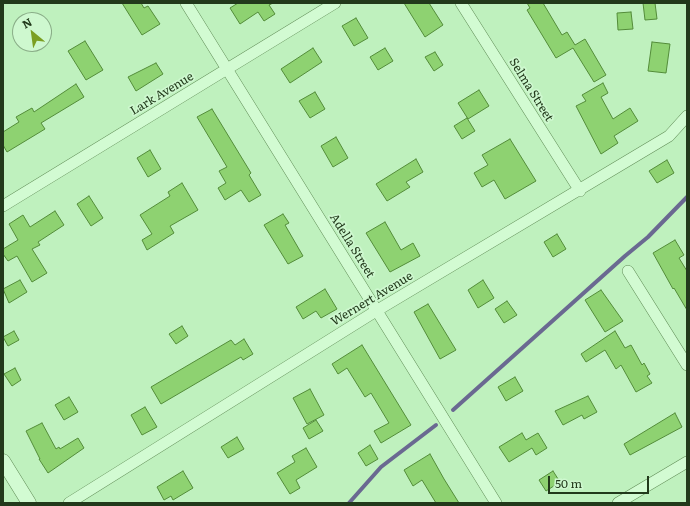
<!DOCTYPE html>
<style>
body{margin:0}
#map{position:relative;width:690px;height:506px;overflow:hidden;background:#bff1be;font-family:Literata,serif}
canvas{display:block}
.frame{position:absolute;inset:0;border:4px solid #22391b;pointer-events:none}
.north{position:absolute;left:12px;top:12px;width:40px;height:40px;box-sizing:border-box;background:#cef8cf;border:1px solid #89ac87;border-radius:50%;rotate:331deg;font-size:11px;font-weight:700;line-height:16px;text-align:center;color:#22391b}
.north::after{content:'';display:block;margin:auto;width:14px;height:18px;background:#7b9f21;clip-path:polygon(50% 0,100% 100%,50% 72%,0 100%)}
.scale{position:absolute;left:548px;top:476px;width:101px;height:18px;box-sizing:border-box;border:2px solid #22391b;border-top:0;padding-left:5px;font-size:12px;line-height:14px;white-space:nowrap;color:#22391b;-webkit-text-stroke:3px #cef8cf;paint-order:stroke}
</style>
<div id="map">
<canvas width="690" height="506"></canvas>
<div class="frame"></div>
<div class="north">N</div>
<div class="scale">50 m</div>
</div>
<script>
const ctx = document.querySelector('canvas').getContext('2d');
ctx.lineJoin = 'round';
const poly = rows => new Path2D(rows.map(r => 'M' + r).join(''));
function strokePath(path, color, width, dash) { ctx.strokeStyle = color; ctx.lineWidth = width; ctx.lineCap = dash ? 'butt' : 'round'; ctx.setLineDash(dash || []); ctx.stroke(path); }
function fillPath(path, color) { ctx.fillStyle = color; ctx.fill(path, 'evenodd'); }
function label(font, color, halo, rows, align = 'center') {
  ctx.font = font + ' Literata,serif'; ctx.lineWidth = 3.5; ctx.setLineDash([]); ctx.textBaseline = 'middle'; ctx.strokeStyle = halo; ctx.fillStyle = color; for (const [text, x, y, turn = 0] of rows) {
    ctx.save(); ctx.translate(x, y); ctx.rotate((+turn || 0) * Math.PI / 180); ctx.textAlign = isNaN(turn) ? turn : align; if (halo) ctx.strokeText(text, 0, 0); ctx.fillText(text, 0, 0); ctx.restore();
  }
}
const stream = poly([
 [453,410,625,256,648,237,687,197],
 [349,503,381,467,436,425]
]);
const building = poly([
 [122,3,141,3,144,8,148,6,160,24,142,35,122,3],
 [238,3,273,3,269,5,275,14,264,21,258,12,240,24,230,8,238,3],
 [404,3,429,3,443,25,425,37,404,3],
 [527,3,543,3,562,35,567,32,575,45,585,39,606,75,594,82,573,48,556,58,527,10,530,8,527,3],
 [643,3,655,3,657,19,645,20,643,3],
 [631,12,633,29,618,30,617,13,631,12],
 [356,18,368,38,354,46,342,26,356,18],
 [85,41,103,70,86,80,68,51,85,41],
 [652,42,670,44,666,73,648,71,652,42],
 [313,48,322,62,290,83,281,69,313,48],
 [385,48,393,61,378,70,370,57,385,48],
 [435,52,443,65,434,71,425,57,435,52],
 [156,63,163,74,136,91,128,77,156,63],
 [603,83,608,93,601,97,613,119,630,108,638,121,614,136,618,143,601,154,576,106,586,101,582,95,603,83],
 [76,84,84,97,41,123,45,129,7,152,3,145,3,132,19,122,16,117,32,108,34,112,76,84],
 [479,90,489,106,468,119,458,103,479,90],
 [315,92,325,109,310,118,299,101,315,92],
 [212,109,251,173,249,175,261,195,249,202,241,190,225,200,218,188,226,183,219,171,227,167,197,117,212,109],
 [467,118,475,131,462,139,454,126,467,118],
 [336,137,348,158,333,167,321,146,336,137],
 [510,139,536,181,505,199,494,180,482,187,474,173,488,165,482,155,510,139],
 [150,150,161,169,148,177,137,158,150,150],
 [416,159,423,172,406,182,410,187,387,201,376,184,416,159],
 [667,160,674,173,657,183,649,171,667,160],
 [182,183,198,210,170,226,174,233,147,250,142,240,152,234,140,215,170,196,168,192,182,183],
 [89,196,103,218,91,226,77,204,89,196],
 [55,211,64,225,38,242,40,245,32,249,47,273,32,282,17,256,8,261,3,254,3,249,18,240,9,224,23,215,30,227,55,211],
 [283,214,289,223,285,225,303,256,288,264,264,225,283,214],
 [385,222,401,250,413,243,420,256,390,272,366,233,385,222],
 [557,234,566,249,553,257,544,242,557,234],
 [675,240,684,255,679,258,687,271,687,310,674,288,673,289,653,253,675,240],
 [20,280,27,292,9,303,3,289,20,280],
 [483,280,494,298,478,308,468,290,483,280],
 [325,289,337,309,321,318,316,311,303,319,296,307,325,289],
 [601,290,623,321,605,332,585,300,601,290],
 [507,301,517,315,504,323,495,309,507,301],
 [428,304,456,350,440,359,414,312,428,304],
 [182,326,188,336,176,344,169,334,182,326],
 [14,331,19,340,8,346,3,337,14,331],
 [615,331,625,348,631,345,642,365,644,363,650,374,647,376,652,383,636,392,621,365,616,369,605,350,586,362,581,354,615,331],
 [244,339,253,354,243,360,241,357,161,404,151,387,231,340,235,345,244,339],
 [362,345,411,425,381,443,374,431,389,423,371,393,365,397,347,368,338,374,332,364,362,345],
 [15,368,21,380,12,386,4,374,15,368],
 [515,377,523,391,506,401,498,387,515,377],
 [310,389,324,415,307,424,293,398,310,389],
 [588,396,597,412,584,419,582,415,563,425,555,411,588,396],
 [69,397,78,412,64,420,55,405,69,397],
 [145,407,157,427,142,435,131,415,145,407],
 [675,413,682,427,630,455,624,444,675,413],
 [316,420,323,431,309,439,303,428,316,420],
 [42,423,56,449,59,447,60,449,78,438,84,448,48,473,39,459,40,459,26,431,42,423],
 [522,433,526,440,538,433,547,448,536,455,532,448,509,462,499,447,522,433],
 [237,437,244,449,228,458,221,447,237,437],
 [370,445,378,459,366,466,358,453,370,445],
 [306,448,317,467,296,480,300,488,290,494,277,473,295,462,292,456,306,448],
 [430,454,444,479,459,503,436,503,422,480,413,486,404,470,430,454],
 [183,471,193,488,173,500,171,496,164,500,157,487,183,471],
 [553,471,560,482,546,491,539,480,553,471]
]);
const minor = poly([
 [186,3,496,503],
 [461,3,580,191],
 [3,206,335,3],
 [628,271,687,365],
 [69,503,376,311,669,136,687,116],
 [618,503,687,462]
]);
const tertiary = poly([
 [3,461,29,503]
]);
const streetNames = [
 ["Selma Street",531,90,58],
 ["Lark Avenue",162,94,-31],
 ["Adella Street",352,246,58],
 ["Wernert Avenue",372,299,-31]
];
strokePath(stream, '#6a6991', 4);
fillPath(building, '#8ed271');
strokePath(building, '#538c39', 1);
strokePath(minor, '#5f8b55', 12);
strokePath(tertiary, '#5f8b55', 15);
strokePath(minor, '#d2fbd2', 11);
strokePath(tertiary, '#d2fbd2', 14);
label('12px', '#22391b', '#cef8cf', streetNames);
</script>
